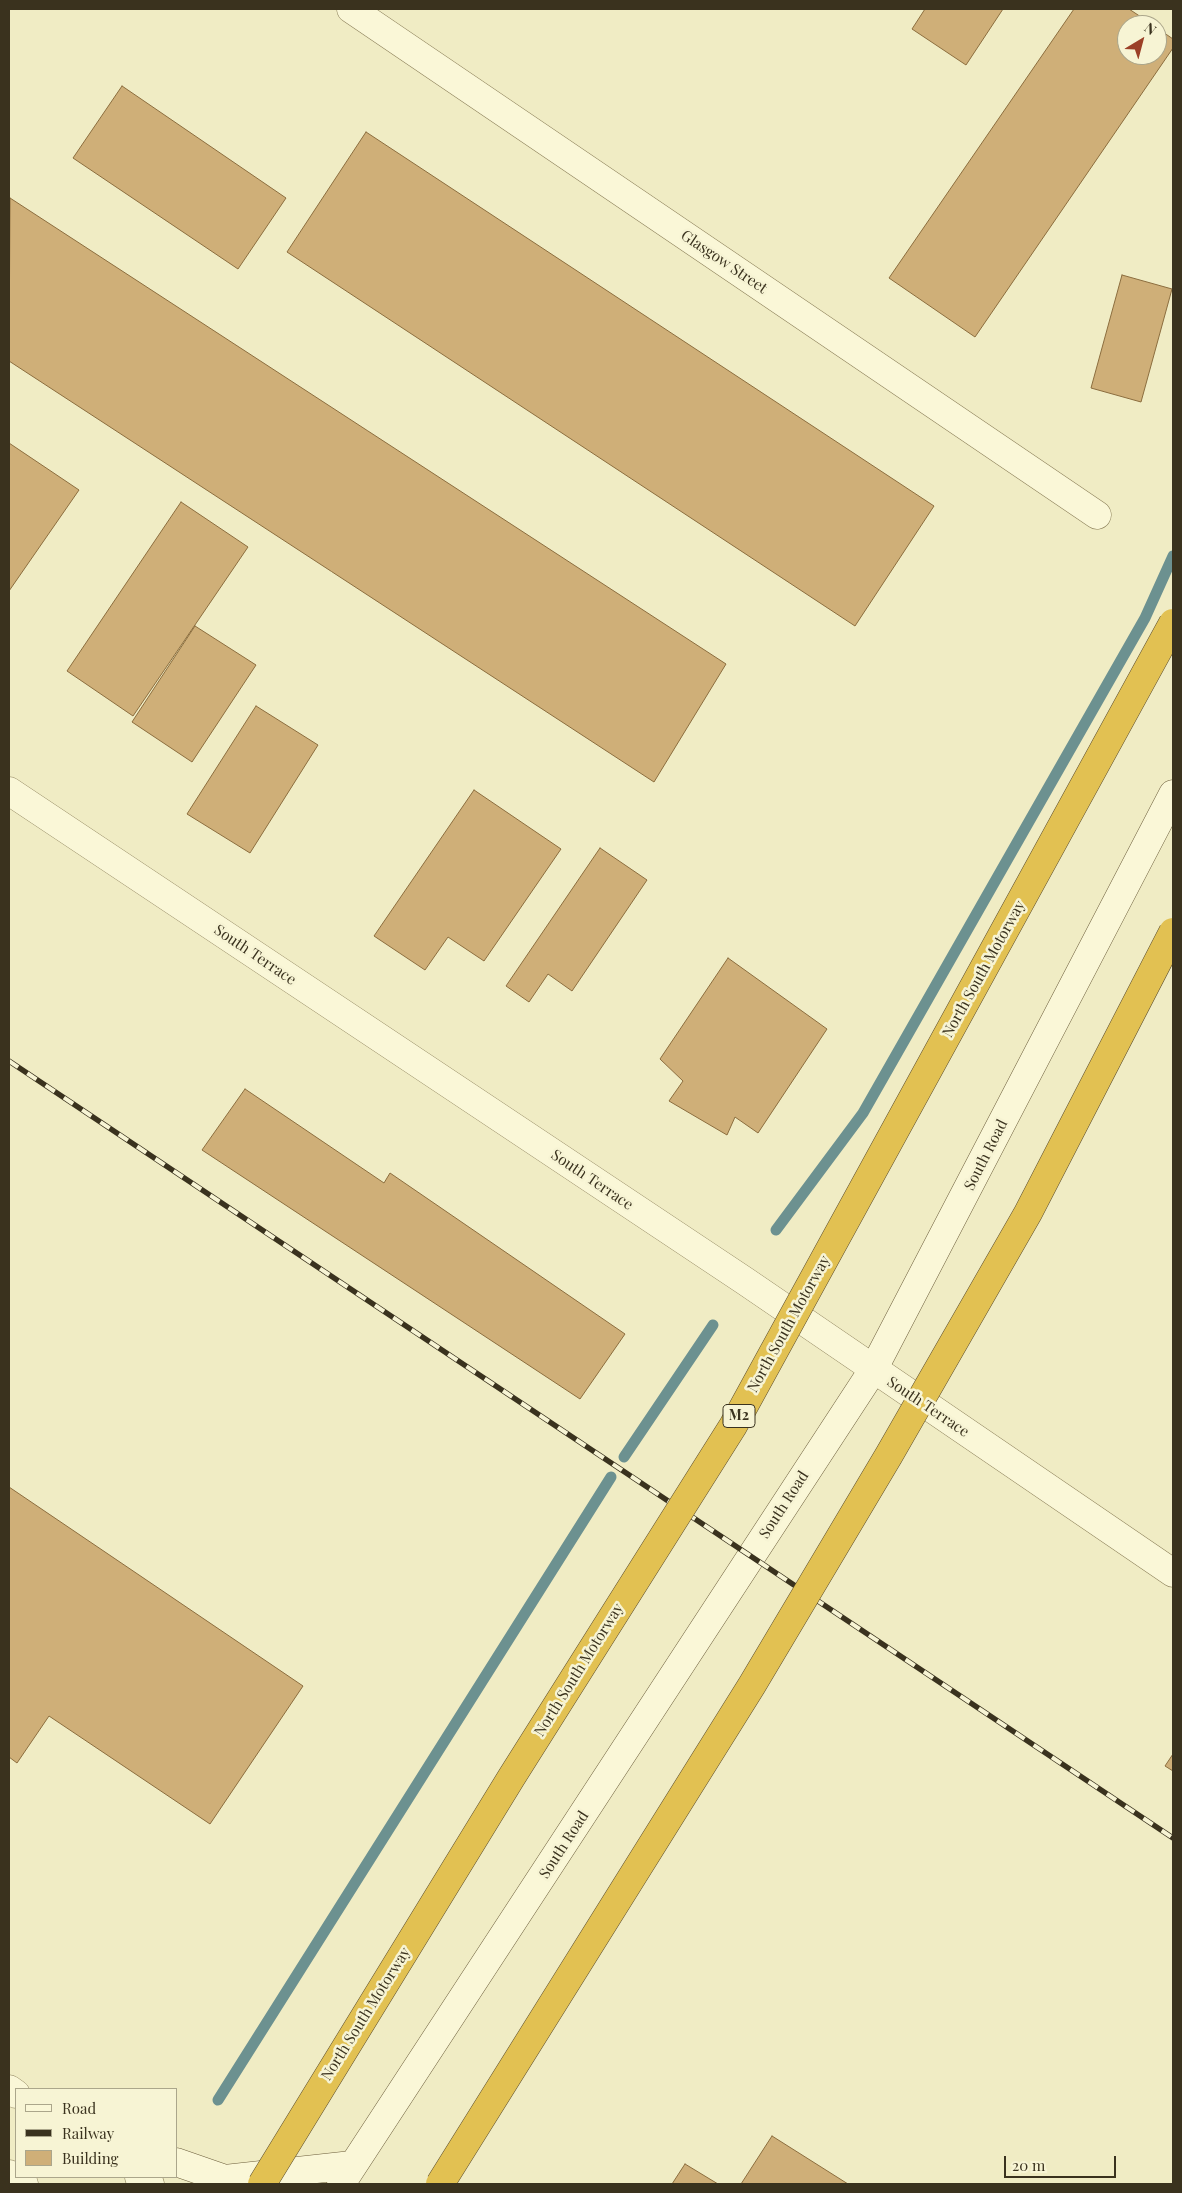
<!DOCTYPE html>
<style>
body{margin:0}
#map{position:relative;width:1182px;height:2193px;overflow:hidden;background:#f0ecc4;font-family:"Playfair Display",serif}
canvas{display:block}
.frame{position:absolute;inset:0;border:10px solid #3a321e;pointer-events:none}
.legend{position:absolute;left:15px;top:2088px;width:162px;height:90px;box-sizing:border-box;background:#f7f4d4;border:1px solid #aba68b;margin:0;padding:6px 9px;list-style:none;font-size:15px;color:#3a321e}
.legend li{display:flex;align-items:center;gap:10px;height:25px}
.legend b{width:25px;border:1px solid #aba68b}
.north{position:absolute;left:1117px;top:15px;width:50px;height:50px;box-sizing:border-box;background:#f7f4d4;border:1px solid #aba68b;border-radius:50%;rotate:37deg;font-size:14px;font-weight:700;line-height:20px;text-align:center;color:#3a321e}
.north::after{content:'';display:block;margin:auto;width:18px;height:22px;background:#9c4027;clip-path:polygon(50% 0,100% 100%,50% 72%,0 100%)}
.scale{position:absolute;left:1004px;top:2156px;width:112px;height:22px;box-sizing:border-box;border:2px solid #3a321e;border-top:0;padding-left:6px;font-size:15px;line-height:18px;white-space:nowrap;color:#3a321e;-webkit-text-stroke:4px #f7f4d4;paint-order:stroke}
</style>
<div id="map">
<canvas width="1182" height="2193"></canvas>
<div class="frame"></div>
<ul class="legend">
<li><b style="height:6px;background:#faf7d7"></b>Road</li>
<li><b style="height:6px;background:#3a321e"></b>Railway</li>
<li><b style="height:14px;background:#cfaf78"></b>Building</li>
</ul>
<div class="north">N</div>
<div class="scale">20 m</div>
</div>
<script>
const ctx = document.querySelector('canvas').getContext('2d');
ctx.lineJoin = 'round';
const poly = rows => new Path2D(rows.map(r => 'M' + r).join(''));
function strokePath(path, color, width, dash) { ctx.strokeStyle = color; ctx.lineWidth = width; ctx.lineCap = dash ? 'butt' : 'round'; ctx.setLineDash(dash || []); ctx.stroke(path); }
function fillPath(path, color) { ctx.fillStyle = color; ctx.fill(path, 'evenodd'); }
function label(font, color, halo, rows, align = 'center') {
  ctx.font = font + ' "Playfair Display",serif'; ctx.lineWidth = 5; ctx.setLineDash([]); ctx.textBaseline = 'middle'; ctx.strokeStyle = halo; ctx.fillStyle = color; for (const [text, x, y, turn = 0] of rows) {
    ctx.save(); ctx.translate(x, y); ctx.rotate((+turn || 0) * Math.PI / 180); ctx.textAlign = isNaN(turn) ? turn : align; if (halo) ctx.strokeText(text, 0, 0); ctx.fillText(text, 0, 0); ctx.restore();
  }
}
const stream = poly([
 [776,1230,863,1113,1145,618,1173,556],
 [624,1457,713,1325],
 [218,2100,611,1477]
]);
const building = poly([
 [925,9,1003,9,966,65,912,29,925,9],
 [1074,9,1129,9,1153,25,1127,25,1127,55,1157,55,1157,28,1173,39,1173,48,975,337,889,278,1074,9],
 [122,86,286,198,238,269,73,158,122,86],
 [366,132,934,506,855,626,287,252,366,132],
 [10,198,726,664,654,782,9,361,10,198],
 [1122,275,1172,289,1141,402,1091,388,1122,275],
 [9,443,79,490,9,591,9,443],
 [181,502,248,547,133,716,67,671,181,502],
 [195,626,256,665,192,762,132,722,195,626],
 [256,706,318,745,250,853,187,814,256,706],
 [474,790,561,849,484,961,448,937,425,970,374,936,474,790],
 [600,848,647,880,572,991,548,974,529,1002,506,986,600,848],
 [728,958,827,1029,758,1133,735,1117,727,1135,669,1101,683,1081,660,1059,728,958],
 [245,1089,384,1183,390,1173,625,1334,580,1399,202,1150,245,1089],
 [9,1487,303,1686,210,1824,49,1716,17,1763,9,1757,9,1487],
 [1173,1754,1173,1771,1165,1766,1173,1754],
 [772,2136,848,2184,741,2184,772,2136],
 [685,2164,718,2184,672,2184,685,2164]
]);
const minor = poly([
 [351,9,1097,515],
 [9,791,745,1281,1173,1573]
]);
const tertiary = poly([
 [9,2089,16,2094],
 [9,2174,24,2184],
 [139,2177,150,2184]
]);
const secondary = poly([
 [176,2162,225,2179,352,2165],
 [341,2184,873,1370,1173,794]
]);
const rail = poly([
 [9,1061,1173,1838]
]);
const motorwayBridge = poly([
 [262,2184,511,1778,733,1426,1173,623],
 [440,2184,752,1685,889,1455,1028,1213,1173,932]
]);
const shields = [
 [739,1416,32]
];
const shieldNames = [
 ["M2",739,1416]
];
const streetNames = [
 ["Glasgow Street",724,262,34],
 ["South Terrace",255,955,34],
 ["North South Motorway",984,969,-61],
 ["South Road",986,1155,-63],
 ["South Terrace",592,1180,34],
 ["North South Motorway",789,1324,-61],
 ["South Terrace",928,1407,34],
 ["South Road",784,1505,-57],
 ["North South Motorway",579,1670,-58],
 ["South Road",564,1845,-57],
 ["North South Motorway",366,2014,-58]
];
strokePath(stream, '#6c9190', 11);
fillPath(building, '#cfaf78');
strokePath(building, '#8b6d3e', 1);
strokePath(minor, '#8b7f59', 29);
strokePath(tertiary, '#8b7f59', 29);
strokePath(secondary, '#6d5f3d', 29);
strokePath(minor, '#faf7d7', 28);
strokePath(tertiary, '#faf7d7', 28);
strokePath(secondary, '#faf7d7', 28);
strokePath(rail, '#3a321e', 5.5);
strokePath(rail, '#f7f4d4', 4, [11]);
strokePath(motorwayBridge, '#594b2e', 29, []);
strokePath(motorwayBridge, '#e2c152', 28);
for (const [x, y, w] of shields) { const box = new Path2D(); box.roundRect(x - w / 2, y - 11.5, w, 23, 4); ctx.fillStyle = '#f7f4d4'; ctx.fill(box); strokePath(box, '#3a321e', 1); }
label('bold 14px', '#3a321e', null, shieldNames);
label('15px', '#3a321e', '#f7f4d4', streetNames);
</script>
